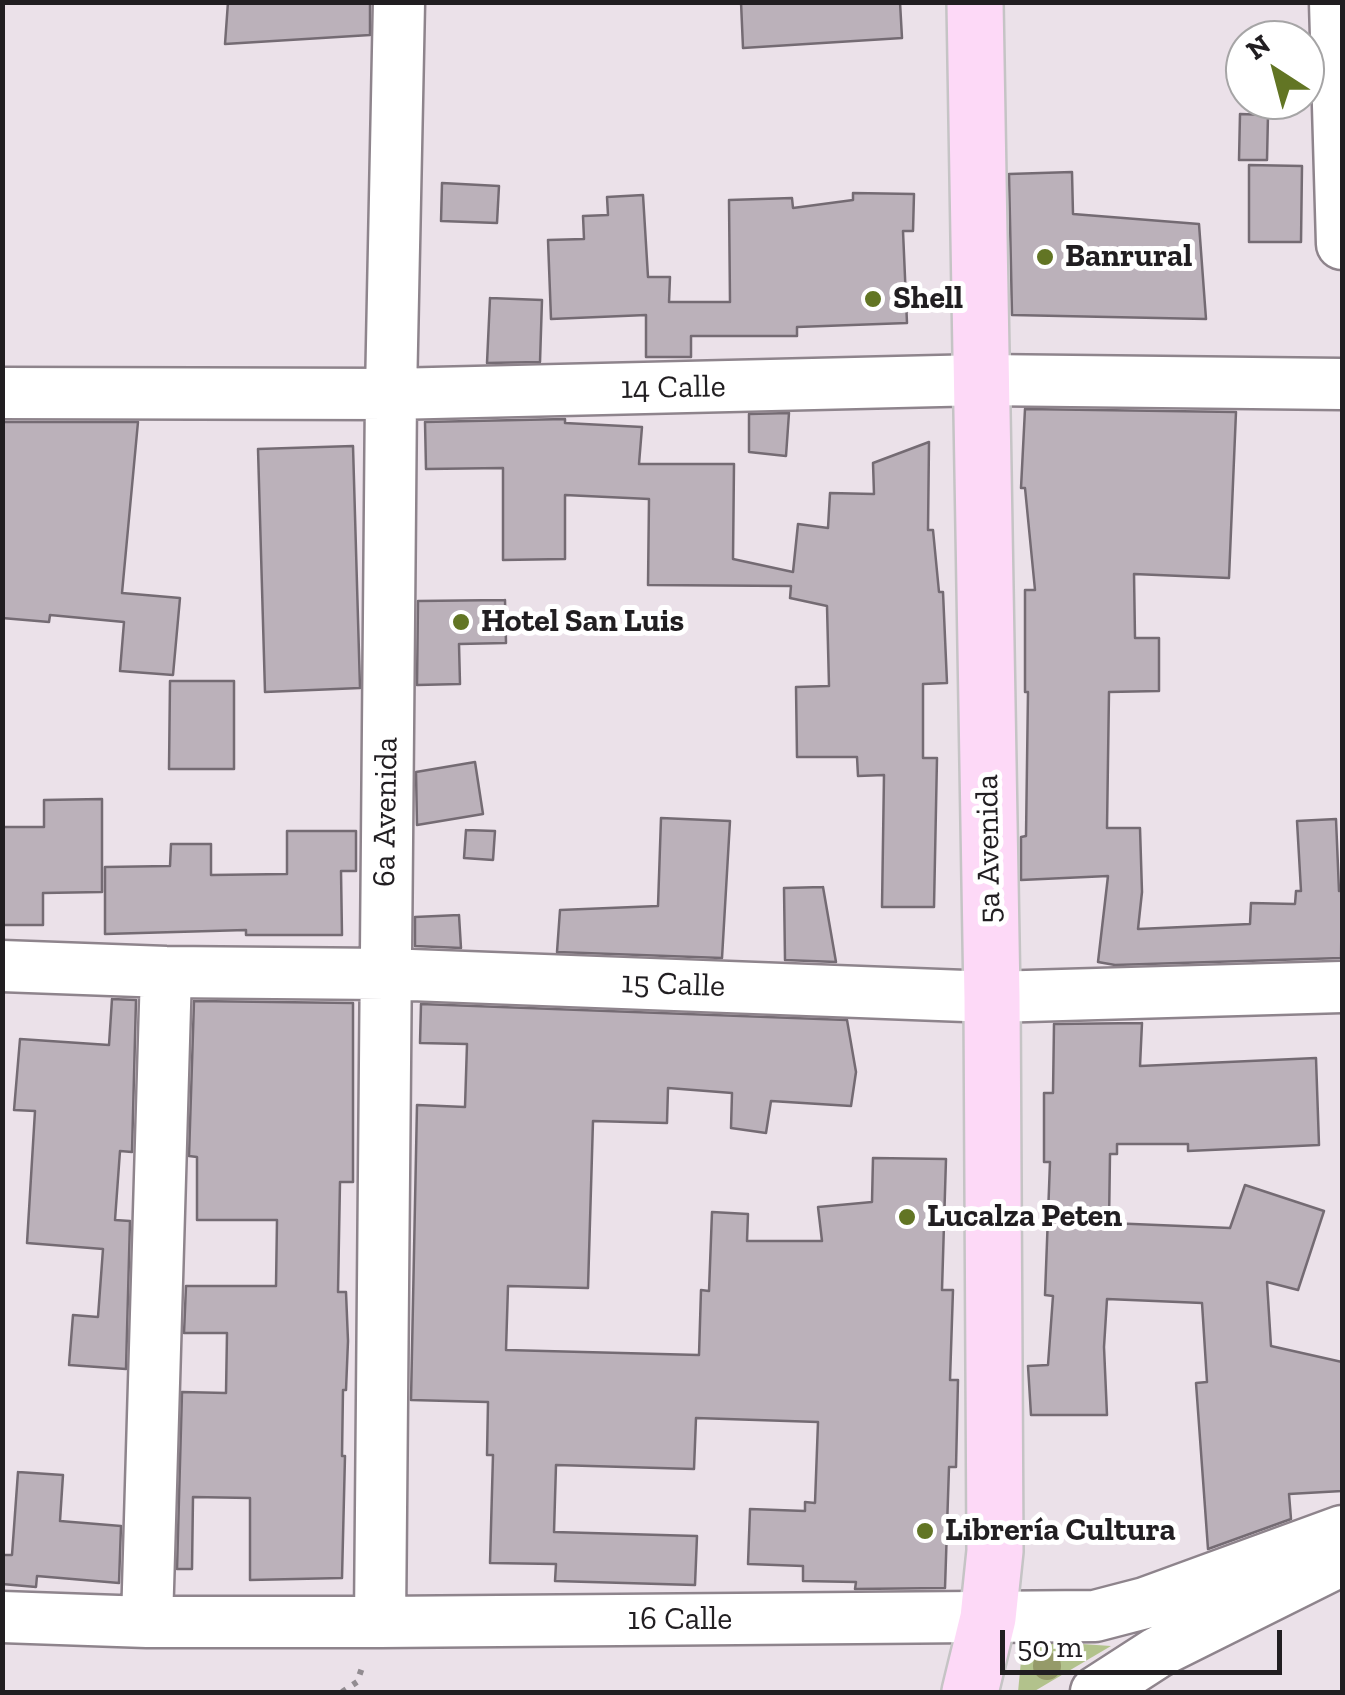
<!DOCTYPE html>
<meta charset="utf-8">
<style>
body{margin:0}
#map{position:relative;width:1345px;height:1695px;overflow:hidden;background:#ebe1e9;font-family:"Zilla Slab",serif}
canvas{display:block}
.frame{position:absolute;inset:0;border:5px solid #211e21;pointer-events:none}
.north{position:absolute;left:1225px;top:20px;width:100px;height:100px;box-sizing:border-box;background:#fff;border:2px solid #a6a5a6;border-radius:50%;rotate:324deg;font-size:28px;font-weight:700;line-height:40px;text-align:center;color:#211e21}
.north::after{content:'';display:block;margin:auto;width:35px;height:45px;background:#627524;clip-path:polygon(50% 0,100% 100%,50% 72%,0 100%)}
.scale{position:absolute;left:1000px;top:1630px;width:282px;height:45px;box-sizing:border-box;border:5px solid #211e21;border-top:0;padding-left:12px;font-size:30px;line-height:35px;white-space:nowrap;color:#211e21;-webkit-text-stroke:8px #fff;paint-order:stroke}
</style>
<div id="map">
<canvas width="1345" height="1695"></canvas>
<div class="frame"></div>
<div class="north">N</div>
<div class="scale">50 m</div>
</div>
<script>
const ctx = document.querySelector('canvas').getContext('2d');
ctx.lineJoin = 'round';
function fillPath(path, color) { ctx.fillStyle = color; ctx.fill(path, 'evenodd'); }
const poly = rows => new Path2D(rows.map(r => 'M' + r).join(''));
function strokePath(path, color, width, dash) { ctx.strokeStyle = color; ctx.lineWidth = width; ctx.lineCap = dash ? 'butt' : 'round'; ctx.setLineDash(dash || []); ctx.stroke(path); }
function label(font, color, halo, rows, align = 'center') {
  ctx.font = font + ' "Zilla Slab",serif'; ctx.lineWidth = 10; ctx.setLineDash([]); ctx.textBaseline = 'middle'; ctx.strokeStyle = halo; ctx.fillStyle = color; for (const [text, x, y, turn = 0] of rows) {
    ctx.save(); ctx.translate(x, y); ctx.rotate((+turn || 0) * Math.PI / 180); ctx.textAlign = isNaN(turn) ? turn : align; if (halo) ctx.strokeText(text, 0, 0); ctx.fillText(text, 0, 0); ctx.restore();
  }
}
const green = poly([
 [1023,1640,1111,1646,1033,1692,1018,1692]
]);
const building = poly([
 [228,2,370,2,370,35,225,44,228,2],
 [741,2,900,2,902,38,743,48,741,2],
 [1240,114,1268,115,1267,160,1239,160,1240,114],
 [1249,165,1302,166,1301,242,1249,242,1249,165],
 [1072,172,1073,214,1199,224,1206,319,1012,315,1009,174,1072,172],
 [442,183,499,186,497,223,441,221,442,183],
 [853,193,914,194,913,231,903,231,907,323,797,327,797,336,691,336,691,357,646,357,646,315,551,319,548,240,584,239,583,216,608,215,607,197,643,195,648,277,670,277,669,302,730,302,729,200,792,198,793,208,853,200,853,193],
 [490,298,542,300,540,362,487,363,490,298],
 [1025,409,1236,412,1229,578,1134,574,1135,638,1159,638,1159,691,1109,692,1107,828,1140,828,1142,892,1138,929,1250,924,1251,903,1295,904,1296,891,1301,891,1297,821,1336,819,1339,891,1342,891,1341,958,1115,965,1098,962,1108,876,1021,880,1021,837,1026,836,1028,692,1025,692,1025,590,1035,590,1025,488,1021,488,1025,409],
 [789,413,786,456,749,452,749,414,789,413],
 [565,419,565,423,642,427,639,464,734,464,733,559,793,572,798,524,828,528,830,493,874,494,873,463,929,442,928,530,933,530,939,592,943,592,947,683,923,684,923,758,937,758,934,907,882,907,884,775,858,776,857,757,797,757,796,687,829,686,827,606,790,598,791,586,648,585,649,499,565,495,565,559,503,560,503,468,426,469,425,422,565,419],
 [2,422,138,422,122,593,180,598,173,675,120,671,124,622,50,615,49,622,2,618,2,422],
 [353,446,360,688,265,692,258,449,353,446],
 [505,600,506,643,459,644,460,684,417,685,418,601,505,600],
 [170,681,234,681,234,769,169,769,170,681],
 [475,762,483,814,417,825,416,772,475,762],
 [102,799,102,892,43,893,43,925,2,925,2,827,44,827,44,800,102,799],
 [661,818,730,821,722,958,557,952,560,910,658,906,661,818],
 [466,830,495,831,493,860,464,858,466,830],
 [287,831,356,831,356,871,341,871,342,935,246,935,246,930,105,934,105,867,170,866,171,844,211,844,211,875,287,874,287,831],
 [823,887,836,962,785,960,784,888,823,887],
 [459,915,461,948,415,946,415,917,459,915],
 [112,999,136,1000,132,1152,120,1151,115,1220,130,1221,126,1369,69,1365,73,1315,98,1317,103,1249,27,1243,35,1111,14,1110,20,1039,109,1045,112,999],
 [194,1001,353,1003,353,1182,340,1182,338,1292,346,1292,348,1341,346,1390,343,1390,342,1456,345,1456,342,1578,250,1580,250,1498,193,1497,192,1569,177,1569,182,1392,226,1393,227,1333,184,1333,186,1286,276,1286,277,1220,197,1220,197,1157,189,1156,194,1001],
 [421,1004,847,1020,856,1072,851,1106,771,1101,766,1133,731,1128,732,1093,668,1088,667,1123,593,1121,588,1288,508,1286,506,1350,699,1355,701,1290,709,1291,712,1212,748,1214,747,1241,822,1241,818,1207,872,1202,873,1158,946,1159,942,1290,953,1290,950,1380,958,1380,956,1467,949,1467,945,1588,855,1589,856,1582,803,1581,803,1566,748,1564,750,1509,805,1511,805,1502,815,1503,818,1422,696,1418,694,1469,556,1465,554,1532,697,1536,695,1585,555,1581,556,1564,490,1563,493,1455,487,1455,488,1402,411,1400,417,1105,465,1107,467,1044,420,1043,421,1004],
 [1142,1023,1140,1066,1316,1058,1319,1145,1188,1151,1188,1144,1117,1144,1117,1154,1110,1154,1109,1223,1230,1228,1245,1185,1324,1211,1298,1290,1267,1282,1271,1346,1342,1362,1342,1491,1289,1494,1291,1519,1208,1549,1196,1383,1207,1382,1202,1303,1107,1299,1104,1347,1107,1415,1031,1415,1028,1366,1048,1365,1053,1296,1045,1295,1050,1162,1044,1162,1044,1093,1053,1093,1054,1024,1142,1023],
 [18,1472,63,1475,60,1521,121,1526,119,1583,37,1576,36,1587,2,1584,2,1555,12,1555,18,1472]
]);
const path = poly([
 [342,1692,357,1682,363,1665]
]);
const minor = poly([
 [1335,2,1342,244],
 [2,393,391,394,982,380,1342,384],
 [2,966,166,972,385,974,992,997,1342,987],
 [2,1617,147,1622,380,1622,1095,1616,1145,1603,1342,1531],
 [147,1622,166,972],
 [380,1622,391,394,399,2],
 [1096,1692,1158,1652,1342,1560]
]);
const major = poly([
 [970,1692,988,1618,995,1551,992,997,975,2]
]);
const trees = [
 [1047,1666]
];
const markers = [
 [1045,257,10,"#627524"],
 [873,299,10,"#627524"],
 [461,622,10,"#627524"],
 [907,1217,10,"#627524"],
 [925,1531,10,"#627524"]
];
const poiNames = [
 ["Banrural",1065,257],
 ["Shell",893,299],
 ["Hotel San Luis",481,622],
 ["Lucalza Peten",927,1217],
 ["Librería Cultura",945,1531]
];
const streetNames = [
 ["14 Calle",673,388,-1],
 ["6a Avenida",386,812,-89],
 ["5a Avenida",989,849,-91],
 ["15 Calle",673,985,2],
 ["16 Calle",680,1620]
];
fillPath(green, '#b2c28c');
fillPath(building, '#bbb1ba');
strokePath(building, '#746b73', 2.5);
strokePath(minor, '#8e848c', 55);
strokePath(major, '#c5c4c5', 60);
strokePath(path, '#928c91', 6, [5, 8]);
strokePath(minor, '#fff', 50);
strokePath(major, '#fdd9f7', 55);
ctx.fillStyle = '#959a69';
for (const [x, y] of trees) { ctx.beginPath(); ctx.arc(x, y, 14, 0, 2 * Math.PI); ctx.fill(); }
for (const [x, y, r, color] of markers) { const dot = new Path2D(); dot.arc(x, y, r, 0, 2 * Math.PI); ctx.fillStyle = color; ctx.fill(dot); strokePath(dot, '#fff', 4); }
label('bold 32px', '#211e21', '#fff', poiNames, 'left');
label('32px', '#211e21', '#fff', streetNames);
</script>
